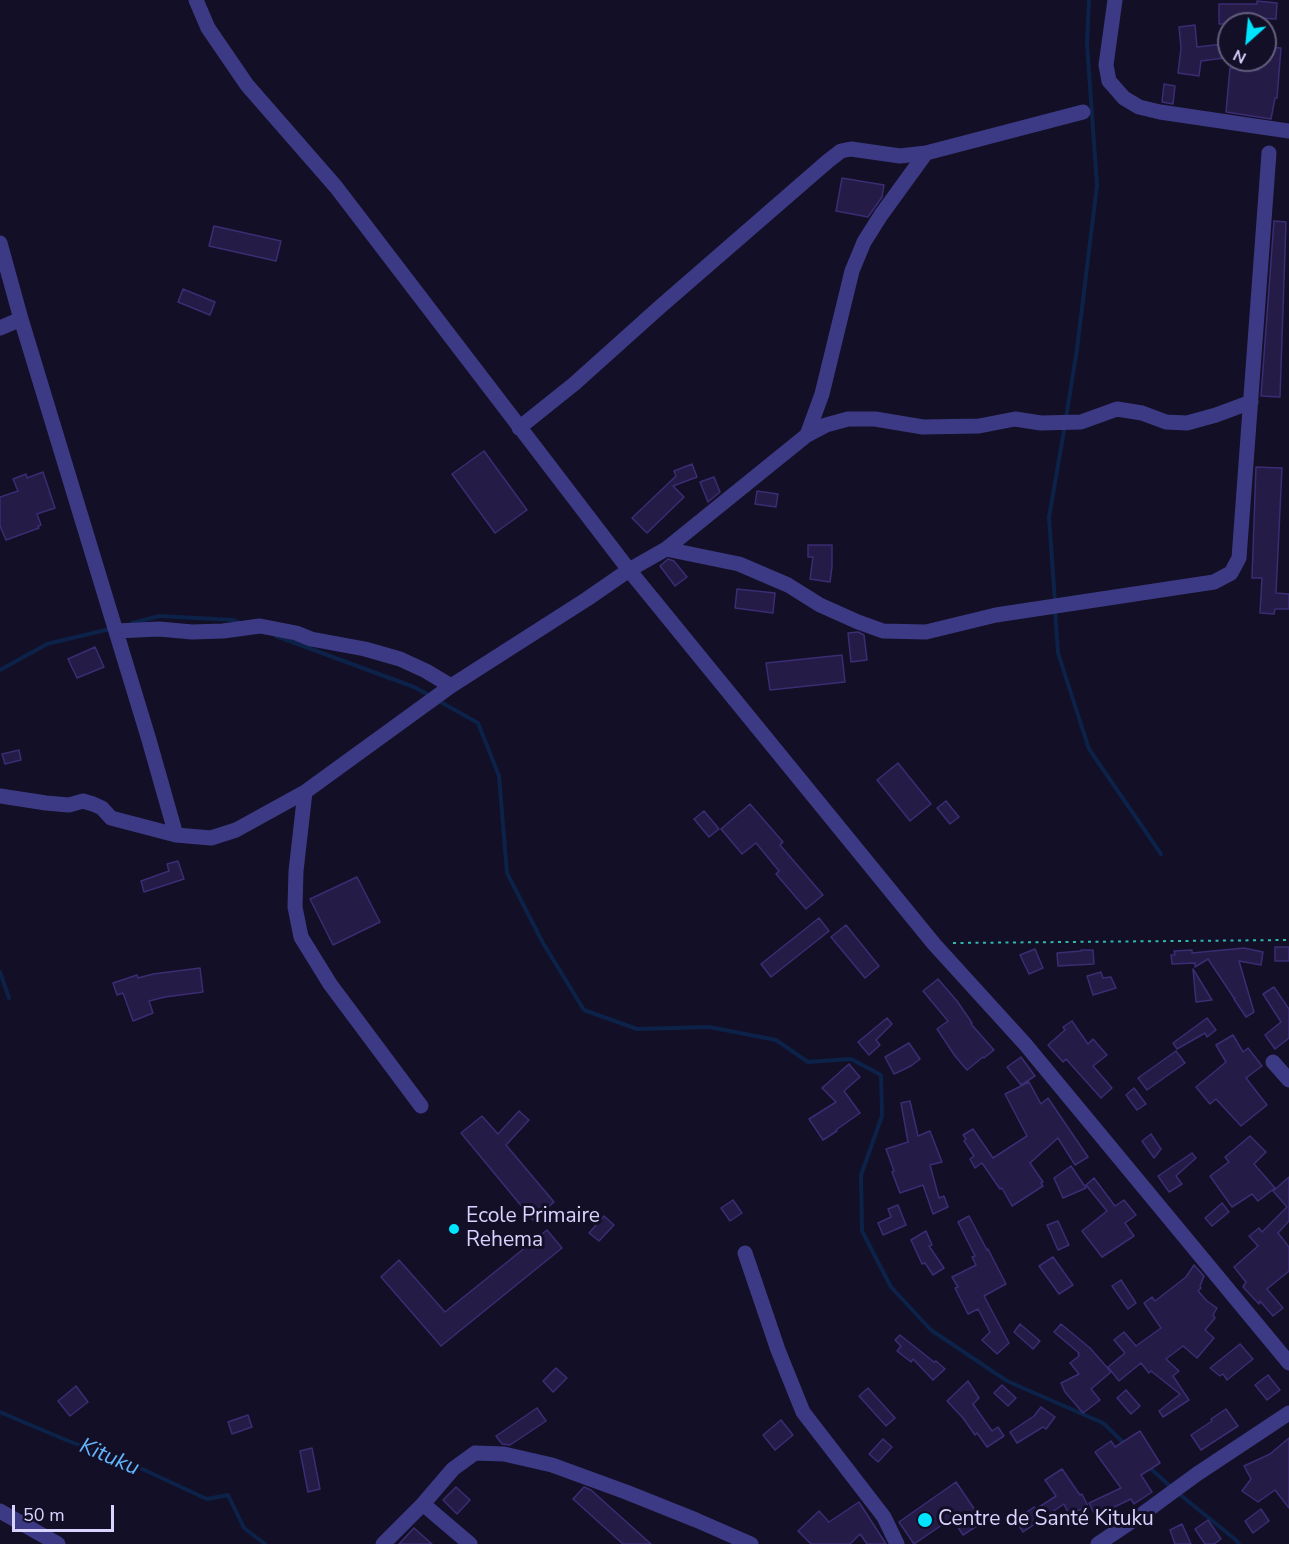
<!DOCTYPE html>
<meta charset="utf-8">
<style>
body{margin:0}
#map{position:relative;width:1289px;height:1544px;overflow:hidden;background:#130f26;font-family:"Nunito Sans",sans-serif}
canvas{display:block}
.north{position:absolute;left:1217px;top:12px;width:60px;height:60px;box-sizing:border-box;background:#130f26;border:2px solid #625e7d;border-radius:50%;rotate:207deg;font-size:16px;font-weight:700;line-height:24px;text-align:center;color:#d9d4ff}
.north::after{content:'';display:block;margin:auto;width:21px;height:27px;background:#00e5ff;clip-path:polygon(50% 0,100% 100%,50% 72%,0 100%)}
.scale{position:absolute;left:12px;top:1505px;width:102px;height:27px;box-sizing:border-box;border:3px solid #d9d4ff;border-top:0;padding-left:8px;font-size:18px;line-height:21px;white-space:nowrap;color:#d9d4ff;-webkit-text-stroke:4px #130f26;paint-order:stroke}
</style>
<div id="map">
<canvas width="1289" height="1544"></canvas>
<div class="north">N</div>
<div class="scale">50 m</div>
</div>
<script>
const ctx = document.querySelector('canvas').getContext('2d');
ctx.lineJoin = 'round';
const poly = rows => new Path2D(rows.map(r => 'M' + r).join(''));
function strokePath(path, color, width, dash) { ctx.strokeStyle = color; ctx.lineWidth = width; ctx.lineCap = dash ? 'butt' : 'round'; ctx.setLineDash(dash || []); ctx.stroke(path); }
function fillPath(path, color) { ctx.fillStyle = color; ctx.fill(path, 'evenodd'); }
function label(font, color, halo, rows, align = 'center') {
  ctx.font = font + ' "Nunito Sans",sans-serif'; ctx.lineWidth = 6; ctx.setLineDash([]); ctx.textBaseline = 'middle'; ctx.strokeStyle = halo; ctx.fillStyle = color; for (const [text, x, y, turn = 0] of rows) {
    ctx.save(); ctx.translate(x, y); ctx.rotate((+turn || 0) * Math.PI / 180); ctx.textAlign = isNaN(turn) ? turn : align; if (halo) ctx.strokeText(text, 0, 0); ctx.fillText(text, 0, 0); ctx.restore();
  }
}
const stream = poly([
 [1066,418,1077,349,1097,185,1087,44,1089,0],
 [1055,602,1049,517,1065,425],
 [1055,610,1058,653,1089,749,1161,854],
 [132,623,160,616,233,620,240,623],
 [276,636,414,687,431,696],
 [0,670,47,644,110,629],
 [437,700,478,723,499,776,507,873,543,943,584,1010,637,1029,709,1027,776,1040,808,1062,851,1059,881,1075,882,1116,861,1175,862,1231,891,1287,931,1330,1007,1381,1103,1423,1126,1445],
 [0,972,9,998],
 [0,1412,66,1440,140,1468,207,1499,228,1495,244,1528,265,1544],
 [1149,1467,1172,1488],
 [1178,1493,1236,1540,1239,1544]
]);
const building = poly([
 [1257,1,1277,3,1276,19,1257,18,1257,24,1219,24,1219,4,1257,4,1257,1],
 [1195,25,1197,47,1223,44,1224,58,1201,61,1199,76,1178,73,1181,48,1179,27,1195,25],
 [1265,47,1281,48,1277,98,1275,98,1271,119,1226,112,1230,68,1259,70,1259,60,1265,60,1265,47],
 [1164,84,1175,86,1173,104,1162,102,1164,84],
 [842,178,884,185,882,197,868,217,836,211,842,178],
 [1274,221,1286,222,1280,397,1261,396,1274,221],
 [214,226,281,241,276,261,209,246,214,226],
 [183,289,215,302,210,315,178,302,183,289],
 [484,451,527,510,495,533,452,474,484,451],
 [692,464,697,477,673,486,684,497,647,533,632,518,676,476,674,471,692,464],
 [1256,467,1282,468,1276,593,1289,594,1289,609,1275,609,1274,614,1260,613,1262,578,1252,578,1256,467],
 [43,472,55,508,37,514,41,525,38,526,39,528,6,540,0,526,0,497,18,491,13,479,26,474,27,478,43,472],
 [714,477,720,492,708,502,700,482,714,477],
 [757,491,778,494,776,507,755,504,757,491],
 [808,545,832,545,832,567,830,582,810,579,813,557,808,557,808,545],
 [668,559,674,561,687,577,675,586,660,566,668,559],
 [737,589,775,593,773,613,735,608,737,589],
 [858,632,864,635,867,660,851,662,848,633,858,632],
 [95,647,104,667,77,678,68,659,95,647],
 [842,655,845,682,770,690,766,663,842,655],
 [19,750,21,760,5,764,2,754,19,750],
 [898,763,931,804,910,821,877,780,898,763],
 [946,801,959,817,950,824,937,808,946,801],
 [750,804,783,842,780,845,823,895,806,909,776,874,779,871,756,843,742,854,721,829,750,804],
 [704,811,719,829,709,837,694,819,704,811],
 [178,861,184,879,144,892,141,881,169,871,167,864,178,861],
 [357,877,380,922,333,945,310,899,357,877],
 [819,918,829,931,771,977,761,964,819,918],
 [846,925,879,966,865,978,831,937,846,925],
 [1275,947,1289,947,1289,961,1275,961,1275,947],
 [1244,948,1263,952,1261,965,1239,961,1254,1012,1246,1017,1234,999,1235,998,1234,998,1208,959,1195,967,1195,963,1172,964,1171,955,1175,955,1174,951,1192,950,1192,953,1244,948],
 [1035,949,1043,968,1029,974,1020,955,1035,949],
 [1081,950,1093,950,1094,964,1058,966,1057,953,1081,951,1081,950],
 [200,968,203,992,165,997,149,1001,153,1013,133,1021,123,993,117,995,113,983,137,975,138,978,153,974,200,968],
 [1193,969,1212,1000,1196,1002,1193,969],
 [1101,972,1103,978,1111,977,1116,988,1093,995,1087,976,1101,972],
 [938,979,957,1001,972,1023,971,1024,994,1050,984,1058,983,1057,967,1070,955,1056,937,1029,948,1021,923,991,938,979],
 [1274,987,1289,1009,1289,1038,1275,1049,1265,1035,1281,1022,1263,994,1274,987],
 [887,1018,892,1024,876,1040,880,1045,869,1055,858,1042,887,1018],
 [1207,1018,1216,1030,1207,1037,1205,1033,1177,1049,1173,1043,1207,1018],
 [1072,1021,1088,1044,1093,1039,1107,1055,1093,1066,1112,1088,1101,1098,1066,1059,1063,1062,1048,1045,1065,1030,1063,1027,1072,1021],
 [1233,1035,1243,1052,1248,1048,1262,1066,1246,1078,1267,1105,1241,1126,1216,1099,1210,1104,1196,1087,1226,1062,1216,1045,1233,1035],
 [909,1043,920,1059,911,1066,894,1074,885,1057,909,1043],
 [1176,1051,1185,1063,1147,1090,1138,1078,1176,1051],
 [1021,1057,1035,1076,1021,1085,1007,1067,1021,1057],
 [849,1064,860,1077,844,1091,860,1113,836,1130,837,1131,823,1140,809,1119,836,1102,822,1088,849,1064],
 [1029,1082,1041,1104,1048,1098,1088,1157,1075,1165,1058,1138,1030,1163,1043,1182,1041,1183,1043,1186,1012,1206,1002,1188,1000,1189,982,1163,975,1168,970,1159,974,1156,964,1141,966,1139,963,1135,973,1129,993,1158,1027,1136,1005,1094,1029,1082],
 [1134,1088,1146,1104,1137,1110,1126,1095,1134,1088],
 [910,1101,918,1136,930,1131,942,1162,930,1165,939,1198,944,1196,948,1207,933,1214,923,1185,900,1193,892,1172,894,1171,886,1149,908,1142,901,1103,910,1101],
 [519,1111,529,1120,506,1145,554,1202,533,1220,461,1133,482,1116,498,1134,519,1111],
 [1151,1134,1161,1149,1154,1158,1142,1141,1151,1134],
 [1250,1136,1266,1152,1254,1164,1275,1188,1258,1201,1252,1194,1232,1207,1210,1176,1229,1162,1225,1157,1250,1136],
 [1192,1153,1196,1158,1176,1176,1182,1184,1169,1192,1158,1176,1192,1153],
 [1071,1166,1086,1188,1063,1198,1054,1178,1071,1166],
 [1289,1177,1289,1221,1278,1233,1289,1247,1289,1271,1267,1289,1283,1308,1273,1316,1260,1301,1259,1304,1243,1287,1246,1282,1234,1267,1258,1246,1249,1236,1259,1228,1262,1232,1287,1207,1273,1191,1289,1177],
 [1094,1178,1115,1206,1124,1200,1136,1215,1125,1223,1134,1236,1102,1257,1082,1231,1107,1211,1086,1185,1094,1178],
 [733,1200,742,1213,730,1221,721,1208,733,1200],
 [1222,1203,1229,1212,1212,1226,1205,1218,1222,1203],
 [898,1205,906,1225,883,1235,878,1223,891,1217,888,1209,898,1205],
 [604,1216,614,1225,599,1241,589,1233,604,1216],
 [969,1216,987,1250,988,1249,1006,1284,984,1296,1009,1343,997,1354,982,1340,990,1332,978,1309,968,1314,955,1288,958,1287,952,1277,976,1265,972,1257,975,1256,958,1222,969,1216],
 [1058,1221,1069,1245,1058,1250,1047,1225,1058,1221],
 [547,1230,562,1248,441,1346,381,1277,399,1260,445,1312,547,1230],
 [926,1231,932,1245,929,1246,944,1268,933,1275,925,1263,922,1264,911,1240,926,1231],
 [1053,1257,1073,1285,1059,1294,1039,1266,1053,1257],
 [1194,1265,1204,1276,1200,1286,1201,1288,1198,1291,1207,1301,1217,1308,1213,1315,1215,1318,1205,1330,1214,1338,1197,1358,1183,1346,1166,1359,1179,1371,1173,1376,1189,1400,1163,1417,1159,1411,1180,1394,1151,1371,1149,1373,1141,1363,1119,1381,1108,1367,1125,1353,1114,1340,1124,1332,1136,1346,1161,1328,1144,1303,1152,1297,1155,1301,1186,1277,1194,1265],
 [1121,1280,1136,1303,1128,1309,1112,1286,1121,1280],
 [1020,1324,1040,1341,1033,1349,1014,1332,1020,1324],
 [1061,1324,1090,1348,1111,1372,1091,1389,1100,1400,1083,1413,1065,1392,1061,1383,1079,1374,1070,1363,1079,1356,1078,1354,1079,1353,1054,1332,1061,1324],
 [900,1335,934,1362,936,1361,945,1369,933,1380,913,1359,911,1362,897,1351,901,1346,895,1340,900,1335],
 [1240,1344,1253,1359,1227,1380,1223,1374,1220,1376,1210,1368,1240,1344],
 [556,1368,567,1378,553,1392,543,1381,556,1368],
 [1268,1375,1280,1390,1267,1400,1255,1385,1268,1375],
 [968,1381,979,1398,973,1404,992,1431,998,1427,1004,1436,987,1447,977,1433,975,1435,963,1418,947,1401,968,1381],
 [1002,1385,1016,1398,1008,1406,994,1393,1002,1385],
 [76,1386,88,1402,70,1416,58,1401,76,1386],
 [868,1388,895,1418,886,1426,859,1396,868,1388],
 [1126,1390,1140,1406,1131,1414,1117,1398,1126,1390],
 [1041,1407,1055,1417,1046,1429,1043,1427,1017,1443,1010,1432,1034,1416,1041,1407],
 [537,1408,546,1421,510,1445,502,1444,496,1436,537,1408],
 [1226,1409,1238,1426,1201,1450,1191,1435,1212,1421,1211,1419,1226,1409],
 [248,1415,252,1427,232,1434,228,1422,248,1415],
 [781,1420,793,1435,775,1450,763,1435,781,1420],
 [1140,1431,1160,1463,1141,1475,1152,1492,1134,1504,1131,1499,1108,1510,1106,1507,1094,1513,1089,1503,1121,1488,1095,1452,1111,1441,1115,1447,1140,1431],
 [1289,1438,1289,1508,1275,1490,1258,1502,1242,1491,1251,1479,1244,1466,1270,1454,1289,1438],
 [883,1439,892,1447,878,1462,869,1454,883,1439],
 [312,1448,320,1489,308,1492,300,1451,312,1448],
 [1062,1469,1080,1495,1082,1494,1088,1506,1069,1515,1064,1504,1023,1532,1015,1520,1034,1507,1036,1509,1056,1496,1045,1480,1062,1469],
 [956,1482,983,1522,963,1535,952,1518,914,1544,899,1522,956,1482],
 [456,1487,470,1500,457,1514,443,1500,456,1487],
 [584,1487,591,1490,651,1544,623,1544,573,1499,584,1487],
 [859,1502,886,1544,867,1544,860,1534,850,1544,811,1544,798,1531,819,1511,829,1522,859,1502],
 [1261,1509,1269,1521,1253,1533,1245,1521,1261,1509],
 [1208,1520,1221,1539,1214,1544,1205,1544,1195,1529,1208,1520],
 [1182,1524,1191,1544,1175,1544,1170,1530,1182,1524],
 [414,1528,432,1544,399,1544,414,1528]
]);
const path = poly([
 [953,943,1289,940]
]);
const minor = poly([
 [196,0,208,28,247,85,336,187,629,570,934,944,1025,1044,1289,1363],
 [1115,0,1106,65,1109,81,1124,98,1139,107,1160,112,1289,131],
 [0,243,21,319,149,740,176,835],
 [0,328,21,319],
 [519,428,574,384,661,306,828,161,841,151,851,149,900,156,926,153,1083,112],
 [807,435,826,425,848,419,875,419,923,427,979,426,1015,419,1041,423,1081,422,1117,409,1142,413,1166,422,1187,423,1216,415,1251,402],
 [666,549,739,564,788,585,820,605,858,622,883,631,926,632,996,615,1214,582,1231,573,1239,558,1269,153],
 [116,631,159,629,192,632,223,631,260,626,296,633,311,639,365,649,400,659,426,671,451,686],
 [0,796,46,803,69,805,83,801,93,804,102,808,111,818,176,835,211,838,236,830,305,792],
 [1273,1062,1289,1080],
 [421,1106,330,984,301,937,295,907,296,871,305,792,451,686,587,599,629,570,666,549,807,435,822,394,852,271,864,242,881,215,926,153],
 [745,1253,778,1350,803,1412,884,1517,897,1544],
 [423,1504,470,1544],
 [0,1511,58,1544],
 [383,1544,423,1504,453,1469,475,1453,504,1454,552,1465,626,1492,696,1520,751,1544],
 [1098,1544,1141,1515,1197,1474,1289,1413]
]);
const markers = [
 [454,1229,6,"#00e5ff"],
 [925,1520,8,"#00e5ff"]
];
const poiNames = [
 ["Ecole Primaire",466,1217],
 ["Rehema",466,1241],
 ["Centre de Santé Kituku",938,1520]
];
const waterNames = [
 ["Kituku",109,1458,23]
];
strokePath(stream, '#0c2248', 4);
fillPath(building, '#241b47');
strokePath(building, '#3b2d73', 1.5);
strokePath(path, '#2fb8b0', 2, [3, 4.5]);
strokePath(minor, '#3d3a85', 15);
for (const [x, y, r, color] of markers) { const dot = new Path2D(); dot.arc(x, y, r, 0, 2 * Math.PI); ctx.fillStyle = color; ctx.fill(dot); strokePath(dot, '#130f26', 2); }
label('21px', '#d9d4ff', '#130f26', poiNames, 'left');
label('italic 22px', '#62b6ff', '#130f26', waterNames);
</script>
